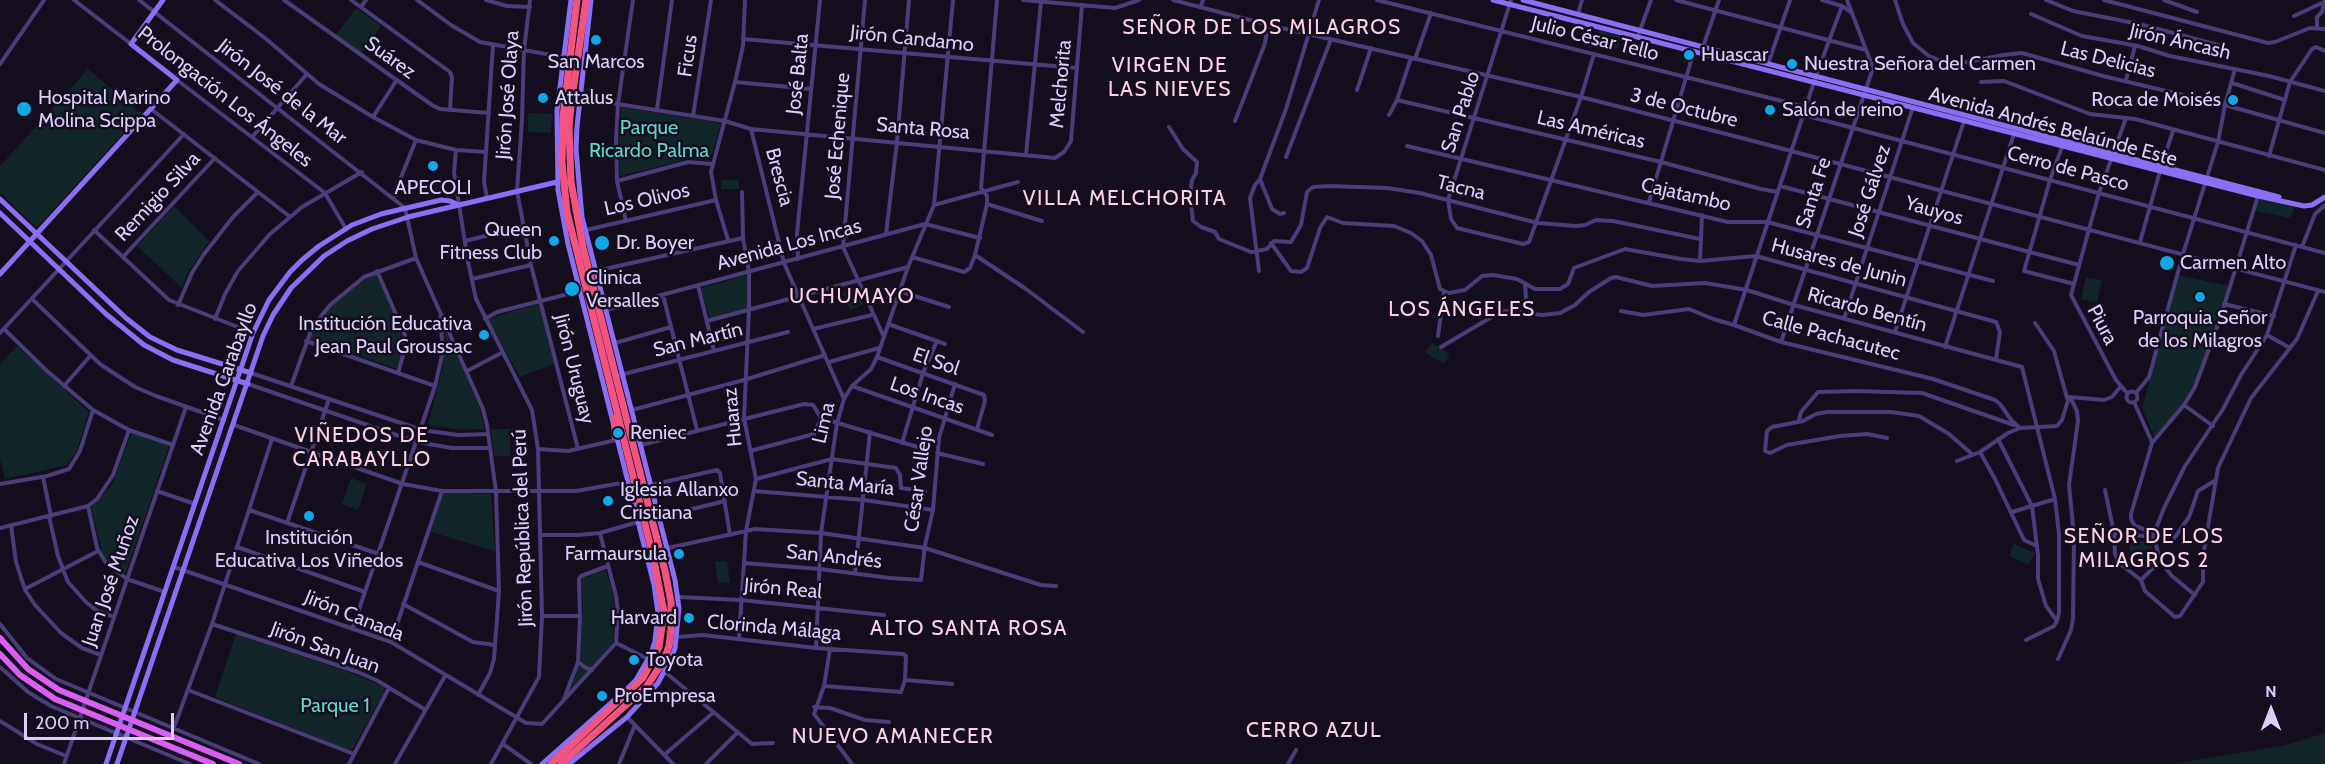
<!DOCTYPE html>
<meta charset="utf-8">
<style>
body{margin:0}
#map{position:relative;width:2325px;height:764px;overflow:hidden;background:#140e1f;font-family:Cabin,sans-serif}
canvas{display:block}
.north{position:absolute;left:2241px;top:680px;width:60px;height:60px;-webkit-text-stroke:4px #140e1f;paint-order:stroke;rotate:0deg;font-size:16px;font-weight:700;line-height:24px;text-align:center;color:#ddcffb}
.north::after{content:'';display:block;margin:auto;width:21px;height:27px;background:#ddcffb;clip-path:polygon(50% 0,100% 100%,50% 72%,0 100%)}
.scale{position:absolute;left:24px;top:713px;width:150px;height:27px;box-sizing:border-box;border:3px solid #ddcffb;border-top:0;padding-left:8px;font-size:18px;line-height:21px;white-space:nowrap;color:#ddcffb;-webkit-text-stroke:4px #140e1f;paint-order:stroke}
</style>
<div id="map">
<canvas width="2325" height="764"></canvas>
<div class="north">N</div>
<div class="scale">200 m</div>
</div>
<script>
const ctx = document.querySelector('canvas').getContext('2d');
ctx.lineJoin = 'round';
function fillPath(path, color) { ctx.fillStyle = color; ctx.fill(path, 'evenodd'); }
const poly = rows => new Path2D(rows.map(r => 'M' + r).join(''));
function strokePath(path, color, width, dash) { ctx.strokeStyle = color; ctx.lineWidth = width; ctx.lineCap = dash ? 'butt' : 'round'; ctx.setLineDash(dash || []); ctx.stroke(path); }
function label(font, color, halo, rows, align = 'center') {
  ctx.font = font + ' Cabin,sans-serif'; ctx.lineWidth = 5; ctx.setLineDash([]); ctx.textBaseline = 'middle'; ctx.strokeStyle = halo; ctx.fillStyle = color; for (const [text, x, y, turn = 0] of rows) {
    ctx.save(); ctx.translate(x, y); ctx.rotate((+turn || 0) * Math.PI / 180); ctx.textAlign = isNaN(turn) ? turn : align; if (halo) ctx.strokeText(text, 0, 0); ctx.fillText(text, 0, 0); ctx.restore();
  }
}
const green = poly([
 [356,8,381,26,362,53,336,35],
 [1599,30,1621,36,1617,49,1595,43],
 [88,69,141,114,37,228,0,193,0,166],
 [621,107,721,123,710,161,688,159,620,176,618,144],
 [528,113,552,114,551,133,528,132],
 [721,180,739,180,739,189,721,189],
 [2259,199,2295,207,2290,218,2256,211],
 [174,206,209,241,187,274,182,288,137,246],
 [376,274,402,332,402,352,397,369,310,339,319,320,331,306,357,284],
 [748,275,749,308,710,320,701,288],
 [2178,275,2230,286,2195,386,2184,405,2155,438,2142,408],
 [2086,277,2102,280,2097,302,2081,299],
 [856,286,864,304,850,310,842,292],
 [540,304,554,364,520,377,488,320,499,315],
 [443,324,480,409,484,429,462,430,428,425,443,365,445,339],
 [1432,343,1450,354,1444,364,1425,353],
 [17,346,89,412,77,451,67,465,5,479,0,459,0,364],
 [491,429,510,429,510,456,494,456],
 [132,432,169,446,125,575,111,565,102,553,91,507,112,485],
 [351,478,367,484,358,510,342,504],
 [443,492,491,494,495,551,431,532],
 [2151,540,2153,554,2131,557,2129,543],
 [2014,544,2035,553,2029,565,2009,556],
 [727,561,730,582,718,583,715,562],
 [606,570,613,595,615,611,613,643,569,693,580,663,583,606,581,581,583,578],
 [236,634,357,675,384,687,385,690,352,750,349,751,215,697],
 [2325,733,2325,764,2170,764,2282,746]
]);
const street = poly([
 [74,0,131,44],
 [139,0,405,208,416,258,483,409,487,425,496,492,499,591,494,659,490,673,478,695],
 [215,0,265,38,319,84,373,117,416,140,456,150,486,152],
 [284,0,432,105,440,109,489,113],
 [351,0,450,72,452,77,450,110],
 [417,0,451,25,480,42,562,57],
 [486,0,507,6,530,7],
 [530,0,524,50,522,120,517,191,531,265,578,449],
 [865,0,843,247,884,337],
 [1023,0,1115,8,1139,0],
 [1173,0,1269,25,1581,97,1738,137,2325,292],
 [1377,0,1806,107],
 [1511,0,1448,200,1451,219,1457,228,1523,244,1529,242,1581,97,1594,54],
 [1676,0,1866,50],
 [1822,0,1842,6,1851,12],
 [1895,0,1903,24,1913,43,1929,56,1944,62,1962,63,2003,55,2022,53,2103,76,2225,105,2325,133],
 [2046,0,2073,11,2139,24,2218,45],
 [2104,0,2268,43,2275,42,2310,28,2325,29],
 [2164,0,2197,12],
 [1201,6,1203,0],
 [361,7,366,0],
 [1578,14,1582,0],
 [2031,14,2082,36,2138,46,2170,56,2269,76,2325,91],
 [2294,16,2322,3],
 [2317,27,2317,17,2322,12,2325,0],
 [1638,36,1651,0],
 [743,39,1077,68],
 [1703,47,1719,0],
 [1415,59,1431,13],
 [0,64,44,0],
 [1768,64,1790,0],
 [177,80,325,193,346,229],
 [2126,80,2135,46],
 [735,82,811,89],
 [1981,82,2004,81,2090,114,2135,119,2325,170],
 [2232,83,2285,100],
 [1357,90,1371,48],
 [580,98,725,121,751,129,1055,158,1064,152,1071,141,1082,5],
 [1397,100,1661,162,1761,189,1778,192],
 [151,109,289,216],
 [657,109,672,0],
 [1389,115,1397,100,1411,58],
 [1804,115,2325,253],
 [693,116,711,0],
 [373,117,396,81],
 [2126,118,2099,193,2071,295,2116,380,2127,393],
 [1235,121,1264,46,1269,25],
 [1169,127,1183,149,1197,162,1196,173,1192,180,1190,194,1193,221,1201,227,1215,232,1219,239,1251,252,1267,249,1274,241,1291,242,1301,225,1307,192,1313,187,1329,186,1387,188,1420,193,1538,223,1576,226,1585,225,1596,220,1613,221,1700,239],
 [751,129,784,263,844,399],
 [252,137,307,74],
 [1407,146,1728,222,1767,222,1993,281],
 [2062,147,2050,180,2024,271,2074,284],
 [456,150,454,172,468,262,476,299,532,410,538,449,542,616,539,677,491,764],
 [1026,155,1041,2],
 [2269,156,2290,82,2312,49,2316,47,2325,51],
 [1286,157,1331,39],
 [2161,167,2173,131],
 [1260,179,1272,209,1280,214,1284,213],
 [617,181,688,162,712,164],
 [1780,186,2079,265],
 [393,197,416,140],
 [487,198,484,182,493,45],
 [1649,202,1694,51],
 [987,204,1042,221],
 [934,205,1018,182],
 [626,221,617,181,616,140,618,104,633,0],
 [94,230,169,300,253,333],
 [586,230,716,200],
 [886,234,897,142,909,0],
 [728,240,716,200,711,172,735,82,743,46,745,0],
 [465,241,522,227],
 [2140,242,2160,171],
 [1271,243,1291,271,1301,272,1307,268,1320,228,1327,217,1343,223,1394,226,1411,233,1422,241,1431,255,1440,289,1449,293,1465,290,1482,276,1493,275,1517,279,1535,289,1560,289,1568,284,1574,268,1625,249,1681,259,1700,261,1756,256,1996,322,2000,332,1996,359],
 [2302,247,2315,214,2325,205],
 [975,255,1026,289,1083,332],
 [123,257,215,158],
 [912,257,964,272,970,268,975,255,987,204,987,196,981,188,997,0],
 [798,259,797,234,820,0],
 [1700,261,1702,215],
 [377,271,405,335,404,352,398,373],
 [596,271,743,238],
 [1259,271,1250,198,1255,185,1260,179,1286,109,1319,0],
 [472,279,531,265],
 [698,285,714,351],
 [1525,285,1527,313],
 [899,291,949,307],
 [663,295,697,430],
 [32,299,100,364,115,374,135,387,156,396,224,420],
 [2224,304,2274,316],
 [178,305,192,273,204,254,233,217,258,192],
 [606,310,925,224,980,238],
 [1621,311,1643,315,1689,309,1713,319,1734,325,1781,342,1933,379,1995,400,2000,404,2012,421,2020,428],
 [215,319,225,294,238,271,270,234,302,207,362,172],
 [485,319,497,312,580,291],
 [1844,319,1913,107],
 [707,321,908,267],
 [2035,323,2054,351,2067,398],
 [888,324,945,344],
 [1734,325,1816,76,1842,6],
 [4,329,47,371,93,410,129,430,173,445],
 [813,329,872,315],
 [1895,332,1965,118],
 [0,333,184,134],
 [2267,335,2290,348],
 [1438,336,1444,292],
 [306,341,435,386],
 [1781,342,1873,68,1847,0],
 [615,343,671,327],
 [1441,347,1500,312,1508,311,1542,315,1560,313,1575,305,1589,292,1611,278,1616,277,1652,286,1705,283,1747,290,1794,305,2022,367,2055,499,2059,534,2059,613,2057,621,2054,626,2026,640],
 [1945,347,2014,134],
 [877,357,984,395,985,401,977,429],
 [829,362,879,348],
 [467,371,503,352],
 [251,373,422,430,458,435,488,434],
 [616,376,788,332],
 [248,384,417,442,452,448,490,448],
 [64,386,91,355],
 [291,386,312,328,330,305,364,277,416,258],
 [852,386,992,435],
 '2126.5 397a5.5 5.5 0 1 1 11 0a5.5 5.5 0 1 1-11 0Z',
 [2136,393,2149,377,2183,254,2218,142,2225,105,2235,69],
 [2134,402,2152,442],
 [2184,405,2213,426],
 [632,410,744,380,825,355],
 [821,418,921,448],
 [1799,420,1801,412,1818,392,1855,391,1922,393,2014,425],
 [234,425,403,484,442,491,576,491,627,482],
 [1887,438,1867,434,1840,436,1787,445,1770,453,1765,451,1767,431,1772,427,1803,421,1816,414,1827,412,1891,412,1919,416,1949,434,1973,455],
 [1998,439,2032,506,2038,555,2038,579,2046,606,2057,621],
 [902,443,923,373,937,341],
 [641,445,804,404,813,405,821,418],
 [538,449,568,451,616,440],
 [750,451,814,434,821,418],
 [1980,452,1995,479,2024,540,2037,546],
 [937,453,983,464],
 [1957,461,1980,452,2008,433,2020,428,2057,426,2062,420,2069,397,2104,400,2112,397,2121,386],
 [43,477,51,516],
 [756,479,832,459,896,468,900,475,901,488,925,491],
 [0,484,47,476,69,469,80,451,93,410],
 [651,485,717,470,720,473,730,535],
 [2105,490,2114,533,2115,554,2119,563,2141,580,2145,591,2175,617,2180,616,2203,582,2203,556,2218,468,2251,398,2297,339,2318,291],
 [157,491,195,504],
 [754,491,864,500,933,510],
 [88,506,97,548,106,563,127,579,165,592],
 [249,510,379,554],
 [2012,512,2055,499],
 [49,516,58,556,68,582,86,602,96,610,114,617],
 [659,517,725,501],
 [287,523,329,399],
 [11,525,16,562,25,590,35,605,61,633,82,648,101,655],
 [0,528,88,506,97,499,113,475,129,430],
 [2114,533,2154,537],
 [2155,533,2135,526,2131,519,2131,514,2152,443,2184,405,2195,387,2220,319,2258,196],
 [540,535,578,535,600,533,638,522],
 [2173,540,2189,517,2198,491,2216,480],
 [237,547,365,592],
 [659,550,755,529,821,533,925,548,1041,585,1056,586],
 [418,562,499,591],
 [2161,562,2172,576,2195,595],
 [744,563,820,569,890,578,921,580,925,545,933,510,939,438,955,384],
 [174,567,391,642,526,723,542,724,616,643,618,611,616,596,600,533],
 [855,573,870,432],
 [2141,580,2160,561,2154,537,2155,531,2164,508,2185,466,2223,409,2241,375,2267,335,2296,245],
 [25,589,98,551],
 [678,597,741,600,884,615],
 [403,604,473,642,495,645],
 [542,616,580,616],
 [0,624,27,658,56,679,259,764],
 [212,624,358,672,378,681,424,709],
 [353,627,435,386,443,351,440,317],
 [677,637,703,635,816,648,903,654,906,656,905,680,901,692,824,686],
 [739,639,746,531,756,479,744,418,749,309,749,272,743,238,742,192],
 [391,642,442,491],
 [616,643,648,659],
 [816,648,821,533,837,423,844,399,852,386,871,369,877,357,908,267,934,205,953,0],
 [830,649,824,686,814,714,852,764],
 [2058,659,2071,630,2073,619,2074,536,2069,485,2078,421,2077,411,2070,397],
 [578,662,586,668,592,670],
 [0,667,28,692,51,706,190,764],
 [665,672,752,744,773,743],
 [905,680,952,684],
 [188,690,354,754],
 [564,699,578,662,580,618,579,579,581,576,608,566],
 [814,707,830,708,865,720,889,722],
 [627,717,673,764],
 [0,721,37,744,66,756],
 [173,730,212,624,272,439],
 [503,744,531,764],
 [664,755,714,712],
 [64,764,186,407],
 [349,764,389,688],
 [395,764,445,676],
 [619,764,635,725],
 [706,764,738,732],
 [1288,764,1296,750]
]);
const secondary = poly([
 [571,0,557,111,558,190,568,244,654,585,658,613,655,641,651,654,636,680,628,688],
 [1493,0,2258,196,2304,206,2312,205,2325,197],
 [1523,0,2279,197],
 [0,199,126,318,150,337,177,350,251,373],
 [0,213,106,314,144,345,173,360,248,384],
 [0,274,177,80,131,44,163,0],
 [106,764,253,333,269,300,290,272,302,260,319,246,352,225,381,214,441,200,450,201,459,205],
 [117,764,263,336,273,315,291,288,324,256,347,241,372,229,408,217,557,182],
 [542,764,621,694],
 [569,764,627,717,658,683,671,659,675,648,679,608,675,580,582,217,576,149,577,127,591,0]
]);
const primary = poly([
 [0,638,28,669,59,690,239,764],
 [0,654,20,675,55,699,213,764]
]);
const highway = poly([
 [615,418,615,436],
 [551,764,643,678,659,647,664,612,653,556,567,212,562,162,563,117,577,0],
 [561,764,647,686,664,660,669,646,671,629,671,602,665,571,583,247,571,182,569,128,571,105,586,0]
]);
const markers = [
 [596,40,6,"#11a6e6"],
 [1689,55,6,"#11a6e6"],
 [1792,64,6,"#11a6e6"],
 [543,98,6,"#11a6e6"],
 [2233,100,6,"#11a6e6"],
 [24,109,8,"#11a6e6"],
 [1770,110,6,"#11a6e6"],
 [433,166,6,"#11a6e6"],
 [554,241,6,"#11a6e6"],
 [602,243,8,"#11a6e6"],
 [2167,263,8,"#11a6e6"],
 [572,289,8,"#11a6e6"],
 [2200,297,6,"#11a6e6"],
 [484,335,6,"#11a6e6"],
 [618,433,6,"#11a6e6"],
 [608,501,6,"#11a6e6"],
 [309,516,6,"#11a6e6"],
 [679,554,6,"#11a6e6"],
 [689,618,6,"#11a6e6"],
 [634,660,6,"#11a6e6"],
 [602,696,6,"#11a6e6"]
];
const streetNames = [
 ["Jirón Candamo",912,39,6],
 ["Julio César Tello",1595,39,14],
 ["Jirón Áncash",2180,42,13],
 ["Ficus",688,56,-82],
 ["Suárez",390,58,36],
 ["Las Delicias",2108,60,14],
 ["José Balta",798,74,-84],
 ["Melchorita",1061,84,-85],
 ["Jirón José de la Mar",282,92,38],
 ["Jirón José Olaya",508,95,-86],
 ["Prolongación Los Ángeles",225,97,38],
 ["3 de Octubre",1684,108,14],
 ["San Pablo",1461,112,-72],
 ["Avenida Andrés Belaúnde Este",2053,127,15],
 ["Santa Rosa",923,129,5],
 ["Las Américas",1591,130,13],
 ["José Echenique",838,136,-85],
 ["Cerro de Pasco",2068,169,15],
 ["Brescia",779,177,75],
 ["Tacna",1461,188,14],
 ["José Gálvez",1870,191,-72],
 ["Santa Fe",1814,193,-72],
 ["Cajatambo",1686,195,13],
 ["Remigio Silva",158,197,-47],
 ["Los Olivos",647,200,-13],
 ["Yauyos",1934,211,16],
 ["Avenida Los Incas",789,245,-15],
 ["Husares de Junin",1839,263,15],
 ["Ricardo Bentín",1867,310,15],
 ["Piura",2102,325,62],
 ["Calle Pachacutec",1831,336,15],
 ["San Martín",698,340,-14],
 ["El Sol",936,362,19],
 ["Jirón Uruguay",574,369,76],
 ["Avenida Carabayllo",224,379,-70],
 ["Los Incas",927,396,19],
 ["Huaraz",733,417,-95],
 ["Lima",824,423,-77],
 ["César Vallejo",919,479,-82],
 ["Santa María",845,484,6],
 ["Jirón República del Perú",523,528,-92],
 ["San Andrés",834,557,6],
 ["Juan José Muñoz",111,581,-71],
 ["Jirón Real",783,589,5],
 ["Jirón Canada",354,616,22],
 ["Clorinda Málaga",774,628,5],
 ["Jirón San Juan",325,648,20]
];
const poiNames = [
 ["Huascar",1701,55],
 ["San Marcos",596,62,"center"],
 ["Nuestra Señora del Carmen",1804,64],
 ["Hospital Marino",38,98],
 ["Molina Scippa",38,121],
 ["Attalus",555,98],
 ["Roca de Moisés",2221,100,"right"],
 ["Salón de reino",1782,110],
 ["APECOLI",433,188,"center"],
 ["Queen",542,230,"right"],
 ["Fitness Club",542,253,"right"],
 ["Dr. Boyer",616,243],
 ["Carmen Alto",2180,263],
 ["Clinica",586,278],
 ["Versalles",586,301],
 ["Parroquia Señor",2200,318,"center"],
 ["de los Milagros",2200,341,"center"],
 ["Institución Educativa",472,324,"right"],
 ["Jean Paul Groussac",472,347,"right"],
 ["Reniec",630,433],
 ["Iglesia Allanxo",620,490],
 ["Cristiana",620,513],
 ["Institución",309,538,"center"],
 ["Educativa Los Viñedos",309,561,"center"],
 ["Farmaursula",667,554,"right"],
 ["Harvard",677,618,"right"],
 ["Toyota",646,660],
 ["ProEmpresa",614,696]
];
const parkNames = [
 ["Parque",649,128],
 ["Ricardo Palma",649,151],
 ["Parque 1",335,706]
];
const neighbourhoodNames = [
 ["SEÑOR DE LOS MILAGROS",1262,28],
 ["VIRGEN DE",1170,66],
 ["LAS NIEVES",1170,90],
 ["VILLA MELCHORITA",1125,199],
 ["UCHUMAYO",852,297],
 ["LOS ÁNGELES",1462,310],
 ["VIÑEDOS DE",362,436],
 ["CARABAYLLO",362,460],
 ["SEÑOR DE LOS",2144,537],
 ["MILAGROS 2",2144,561],
 ["ALTO SANTA ROSA",969,629],
 ["CERRO AZUL",1314,731],
 ["NUEVO AMANECER",893,737]
];
fillPath(green, '#122528');
strokePath(street, '#4b3d7a', 4);
strokePath(secondary, '#8c6ef4', 5);
strokePath(primary, '#d95ff3', 6);
strokePath(highway, '#f25480', 7);
for (const [x, y, r, color] of markers) { const dot = new Path2D(); dot.arc(x, y, r, 0, 2 * Math.PI); ctx.fillStyle = color; ctx.fill(dot); strokePath(dot, '#140e1f', 2); }
label('20px', '#ddcffb', '#140e1f', streetNames);
label('20px', '#ddcffb', '#140e1f', poiNames, 'left');
label('20px', '#62d5cf', '#140e1f', parkNames);
ctx.letterSpacing = '1.5px';
label('21px', '#fcd1e4', '#140e1f', neighbourhoodNames);
ctx.letterSpacing = '0px';
</script>
